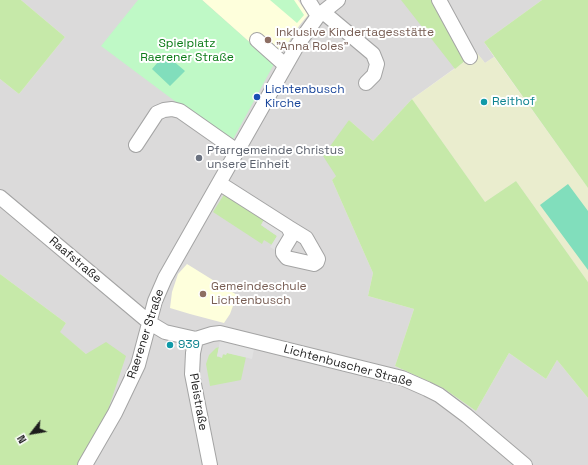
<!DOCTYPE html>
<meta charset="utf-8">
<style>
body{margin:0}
#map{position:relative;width:588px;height:465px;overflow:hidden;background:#eeebe3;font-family:"Space Grotesk",sans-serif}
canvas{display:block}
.north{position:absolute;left:12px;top:413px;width:40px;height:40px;-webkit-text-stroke:3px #fff;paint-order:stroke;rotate:239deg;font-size:11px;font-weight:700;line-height:16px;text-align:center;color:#1d1d1d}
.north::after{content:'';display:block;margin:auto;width:14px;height:18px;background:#1d1d1d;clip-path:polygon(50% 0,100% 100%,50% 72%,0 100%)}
</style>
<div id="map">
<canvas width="588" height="465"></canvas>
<div class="north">N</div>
</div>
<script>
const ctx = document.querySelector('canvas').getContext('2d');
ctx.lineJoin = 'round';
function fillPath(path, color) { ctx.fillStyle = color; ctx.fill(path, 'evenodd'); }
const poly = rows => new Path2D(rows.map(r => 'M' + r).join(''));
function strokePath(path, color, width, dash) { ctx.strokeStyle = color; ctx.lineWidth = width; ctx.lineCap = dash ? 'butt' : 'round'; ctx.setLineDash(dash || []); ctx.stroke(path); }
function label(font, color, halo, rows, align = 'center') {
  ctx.font = font + ' "Space Grotesk",sans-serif'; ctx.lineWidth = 4; ctx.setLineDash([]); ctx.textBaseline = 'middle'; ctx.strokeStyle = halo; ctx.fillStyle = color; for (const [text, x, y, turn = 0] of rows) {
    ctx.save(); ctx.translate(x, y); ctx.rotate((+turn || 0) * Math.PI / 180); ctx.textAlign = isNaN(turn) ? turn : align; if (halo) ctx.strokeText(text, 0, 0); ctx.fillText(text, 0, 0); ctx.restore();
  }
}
const residential = poly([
 [21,0,542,0,484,42,494,57,485,63,477,53,466,60,412,99,373,141,349,120,336,176,332,180,373,273,368,296,414,309,395,366,443,388,476,411,509,353,546,379,557,360,588,398,588,465,80,465,86,354,59,332,66,323,0,274,0,79,19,94,65,37]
]);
const education = poly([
 [202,0,298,0,308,15,299,26,274,64],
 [187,264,237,295,230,314,224,323,190,314,170,308,172,292,178,274]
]);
const farmland = poly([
 [477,53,485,63,494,57,588,188,588,282,516,181,485,202,412,99]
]);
const grass = poly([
 [0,0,21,0,65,37,19,94,0,79],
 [401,0,436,0,466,60,455,69],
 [542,0,588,0,588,188,484,42],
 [412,99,485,202,516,181,588,282,588,398,557,360,546,379,509,353,476,411,443,388,395,366,414,309,368,296,373,273,332,180,336,176,323,156,349,120,373,141],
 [225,193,265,218,261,225,277,236,272,245,264,240,262,244,213,212],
 [0,274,66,323,60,332,86,354,106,342,126,356,108,410,96,438,80,465,0,465],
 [219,347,217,357,227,353,246,357,241,380,210,386,206,364,209,355,216,348]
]);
const park = poly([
 [138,0,202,0,274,64,231,143,101,46],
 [270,0,294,0,304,15,297,23]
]);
const pitch = poly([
 [165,54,185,71,170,86,152,69],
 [568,184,588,211,588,270,540,205]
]);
const parking = poly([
 [265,218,284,230,287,237,278,252,270,247,277,236,261,225],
 [220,341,254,349,252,359,227,353,226,355,223,354,222,358,217,356]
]);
const minor = poly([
 [308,0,318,16],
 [439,0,470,57],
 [323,12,373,54,377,64,374,75,366,83],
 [257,40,285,65],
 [136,145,157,113,164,110,172,109,180,111,237,151],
 [219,183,288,227,292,235,283,250,283,253,287,258,314,264,317,262,318,259,306,238,288,227],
 [0,197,150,323,165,332,196,339,212,334,220,333,402,378,427,389,439,395,467,416,525,465],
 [196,339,193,353,192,374,210,465],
 [85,465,115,413,138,365,155,301,165,278,298,44,318,16,338,0]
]);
const markers = [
 [268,40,4,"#8d6e63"],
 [257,97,4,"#1a4fb4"],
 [484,102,4,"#0f9aa8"],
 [199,158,4,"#6b7280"],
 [203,294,4,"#8d6e63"],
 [170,345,4,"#0f9aa8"]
];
const educationNames = [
 ["Inklusive Kindertagesstätte",276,33],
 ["\"Anna Roles\"",276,47],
 ["Gemeindeschule",211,287],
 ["Lichtenbusch",211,301]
];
const parkNames = [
 ["Spielplatz",187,44],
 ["Raerener Straße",187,58]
];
const transitNames = [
 ["Lichtenbusch",265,90],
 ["Kirche",265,104]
];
const cultureNames = [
 ["Reithof",492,102],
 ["939",178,345]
];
const worshipNames = [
 ["Pfarrgemeinde Christus",207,151],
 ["unsere Einheit",207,165]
];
const streetNames = [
 ["Raafstraße",75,260,40],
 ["Raerener Straße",146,334,-72],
 ["Lichtenbuscher Straße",348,366,15],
 ["Pleistraße",198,402,80]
];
fillPath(residential, '#dbdada');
fillPath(education, '#feffdc');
fillPath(farmland, '#eaedce');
fillPath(grass, '#c6e9a9');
fillPath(park, '#bff9c6');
fillPath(pitch, '#81debc');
fillPath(parking, '#e1e1e1');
strokePath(minor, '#a4a4a4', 16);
strokePath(minor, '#fff', 14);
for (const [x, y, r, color] of markers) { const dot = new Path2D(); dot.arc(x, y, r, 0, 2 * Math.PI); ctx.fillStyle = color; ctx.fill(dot); strokePath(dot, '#fff', 1.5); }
label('12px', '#785e54', '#fff', educationNames, 'left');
label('12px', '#0c7b18', '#fff', parkNames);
label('12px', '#164399', '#fff', transitNames, 'left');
label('12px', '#0d838f', '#fff', cultureNames, 'left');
label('12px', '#5b616d', '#fff', worshipNames, 'left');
label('12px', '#1d1d1d', '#fff', streetNames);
</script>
